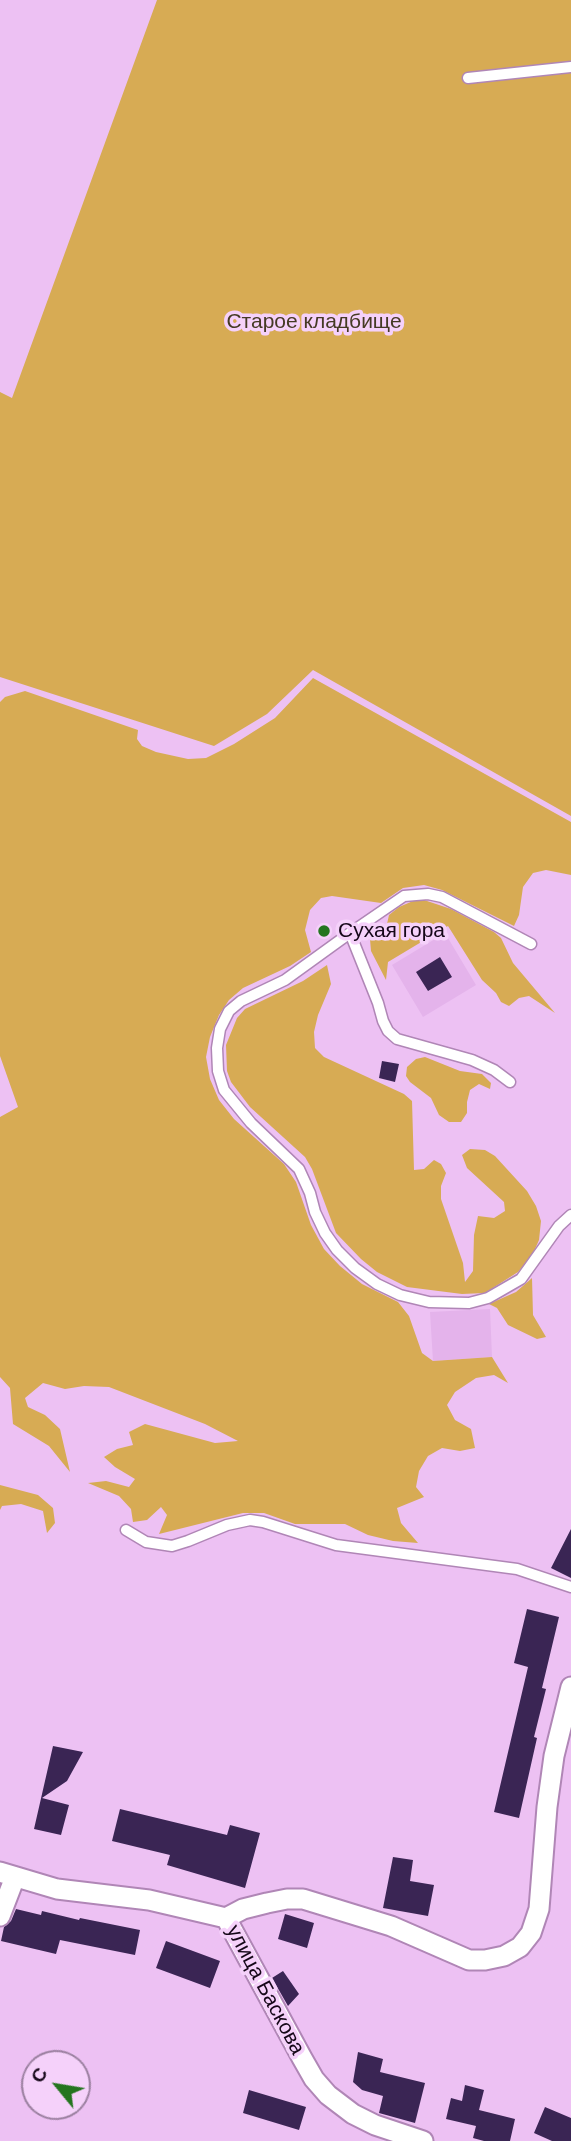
<!DOCTYPE html>
<meta charset="utf-8">
<style>
body{margin:0}
#map{position:relative;width:571px;height:2141px;overflow:hidden;background:#edc1f3;font-family:Arial,sans-serif}
canvas{display:block}
.north{position:absolute;left:21px;top:2050px;width:70px;height:70px;box-sizing:border-box;background:#f5d1fa;border:2px solid #9b80a0;border-radius:50%;rotate:300deg;font-size:19px;font-weight:700;line-height:28px;text-align:center;color:#150718}
.north::after{content:'';display:block;margin:auto;width:24px;height:32px;background:#24751f;clip-path:polygon(50% 0,100% 100%,50% 72%,0 100%)}
</style>
<div id="map">
<canvas width="571" height="2141"></canvas>
<div class="north">С</div>
</div>
<script>
const ctx = document.querySelector('canvas').getContext('2d');
ctx.lineJoin = 'round';
function fillPath(path, color) { ctx.fillStyle = color; ctx.fill(path, 'evenodd'); }
const poly = rows => new Path2D(rows.map(r => 'M' + r).join(''));
function strokePath(path, color, width, dash) { ctx.strokeStyle = color; ctx.lineWidth = width; ctx.lineCap = dash ? 'butt' : 'round'; ctx.setLineDash(dash || []); ctx.stroke(path); }
function label(font, color, halo, rows, align = 'center') {
  ctx.font = font + ' Arial,sans-serif'; ctx.lineWidth = 7; ctx.setLineDash([]); ctx.textBaseline = 'middle'; ctx.strokeStyle = halo; ctx.fillStyle = color; for (const [text, x, y, turn = 0] of rows) {
    ctx.save(); ctx.translate(x, y); ctx.rotate((+turn || 0) * Math.PI / 180); ctx.textAlign = isNaN(turn) ? turn : align; if (halo) ctx.strokeText(text, 0, 0); ctx.fillText(text, 0, 0); ctx.restore();
  }
}
const built = poly([
 [445,933,476,985,423,1017,392,965],
 [490,1309,492,1357,433,1361,430,1312]
]);
const green = poly([
 [157,0,571,0,571,816,313,670,267,714,214,746,0,677,0,392,12,398],
 [313,678,571,822,571,875,546,870,533,873,523,887,519,915,514,926,442,890,424,885,403,888,381,903,332,896,321,898,310,910,305,930,311,952,290,966,243,988,229,1000,219,1015,210,1037,206,1057,210,1079,219,1100,234,1119,284,1164,296,1182,311,1225,324,1249,340,1266,362,1284,398,1302,409,1316,422,1353,433,1361,492,1357,508,1383,494,1375,476,1378,455,1392,447,1405,455,1420,471,1429,475,1448,460,1451,442,1448,428,1456,419,1471,416,1487,424,1497,397,1508,401,1523,418,1543,393,1541,368,1535,345,1524,295,1524,264,1513,243,1513,159,1534,167,1515,161,1507,147,1520,133,1522,131,1509,119,1496,88,1483,106,1481,129,1487,135,1479,115,1467,104,1457,117,1449,133,1445,129,1432,145,1424,215,1443,238,1441,205,1424,109,1387,84,1386,65,1389,43,1383,25,1398,28,1407,45,1415,60,1429,70,1472,49,1446,13,1424,10,1388,0,1377,0,1117,18,1107,0,1056,0,702,5,697,25,691,138,730,137,739,142,746,156,752,188,759,206,758,234,744,275,718],
 [424,900,451,909,494,932,501,938,513,963,555,1013,529,996,519,998,509,1006,501,1002,496,993,482,980,448,926,388,962,386,980,371,951,370,939,387,924,389,915,399,907,413,901],
 [327,965,331,984,318,1015,314,1032,315,1048,324,1057,404,1094,412,1101,414,1170,424,1169,434,1160,441,1164,446,1173,441,1186,441,1199,463,1263,465,1282,473,1271,474,1235,478,1216,494,1218,505,1211,504,1202,467,1168,462,1155,470,1149,485,1150,495,1156,527,1191,536,1206,541,1221,539,1240,532,1256,518,1272,485,1293,462,1294,407,1287,377,1272,361,1259,336,1233,312,1169,305,1157,250,1107,231,1082,227,1071,226,1045,237,1018,245,1009,303,981],
 [425,1057,460,1071,482,1074,491,1083,490,1089,479,1084,470,1090,467,1102,467,1113,461,1122,449,1122,439,1115,431,1098,410,1082,406,1076,407,1067,416,1059],
 [532,1278,533,1315,546,1337,537,1339,508,1325,497,1308,489,1304,516,1292],
 [0,1485,38,1495,53,1508,55,1523,47,1533,43,1511,21,1504,2,1506,0,1510]
]);
const building = poly([
 [440,957,452,977,428,991,416,972],
 [382,1061,399,1064,395,1082,379,1078],
 [571,1529,571,1578,551,1568],
 [527,1609,559,1617,542,1688,546,1689,534,1737,537,1738,519,1818,494,1812,528,1667,514,1663],
 [53,1746,83,1752,67,1781,42,1798,69,1805,61,1835,34,1829],
 [120,1809,227,1835,230,1825,260,1833,245,1888,167,1865,170,1855,112,1841],
 [393,1857,413,1860,410,1881,434,1885,428,1916,383,1908],
 [16,1909,41,1915,42,1911,79,1920,80,1918,140,1930,135,1955,60,1940,56,1954,1,1941,4,1927,11,1921],
 [285,1914,314,1923,307,1948,278,1939],
 [166,1941,220,1961,210,1988,156,1968],
 [283,1971,299,1994,288,2006,272,1978],
 [358,2052,383,2059,380,2072,425,2083,415,2123,379,2113,383,2096,362,2090,353,2082],
 [465,2085,484,2090,479,2110,515,2119,510,2141,484,2141,473,2138,476,2126,446,2119,451,2098,462,2101],
 [249,2090,306,2107,299,2130,243,2113],
 [545,2107,571,2118,571,2141,552,2141,534,2133]
]);
const lane = poly([
 [468,78,571,67],
 [350,933,404,896,428,894,442,897,531,944],
 [510,1082,494,1070,472,1060,397,1039,388,1031,383,1021,378,1003,350,933,285,980,241,1001,229,1011,220,1029,217,1048,218,1071,224,1090,251,1123,299,1169,310,1193,315,1212,325,1233,337,1250,355,1268,377,1284,400,1295,429,1302,469,1303,488,1298,521,1279,559,1226,571,1215],
 [126,1530,146,1542,172,1546,188,1541,227,1525,250,1520,263,1522,336,1545,517,1569,571,1587]
]);
const street = poly([
 [0,1872,57,1889,149,1900,226,1918,302,2058,314,2079,328,2095,353,2114,375,2125,423,2141],
 [0,1916,15,1877],
 [226,1918,243,1909,267,1903,287,1899,303,1899,391,1926,469,1960,485,1960,504,1956,520,1947,531,1933,539,1909,547,1807,554,1756,571,1687]
]);
const markers = [
 [324,931,7,"#24751f"]
];
const parkNames = [
 ["Старое кладбище",314,322]
];
const poiNames = [
 ["Сухая гора",338,931]
];
const streetNames = [
 ["улица Баскова",265,1990,62]
];
fillPath(built, '#e4b3eb');
fillPath(green, '#d7ab54');
fillPath(building, '#3a2554');
strokePath(lane, '#b086b6', 13);
strokePath(street, '#b086b6', 23);
strokePath(lane, '#fff', 10);
strokePath(street, '#fff', 19);
for (const [x, y, r, color] of markers) { const dot = new Path2D(); dot.arc(x, y, r, 0, 2 * Math.PI); ctx.fillStyle = color; ctx.fill(dot); strokePath(dot, '#f5d1fa', 2.5); }
label('21px', '#453a24', '#f5d1fa', parkNames);
label('21px', '#150718', '#f5d1fa', poiNames, 'left');
label('21px', '#150718', '#f5d1fa', streetNames);
</script>
